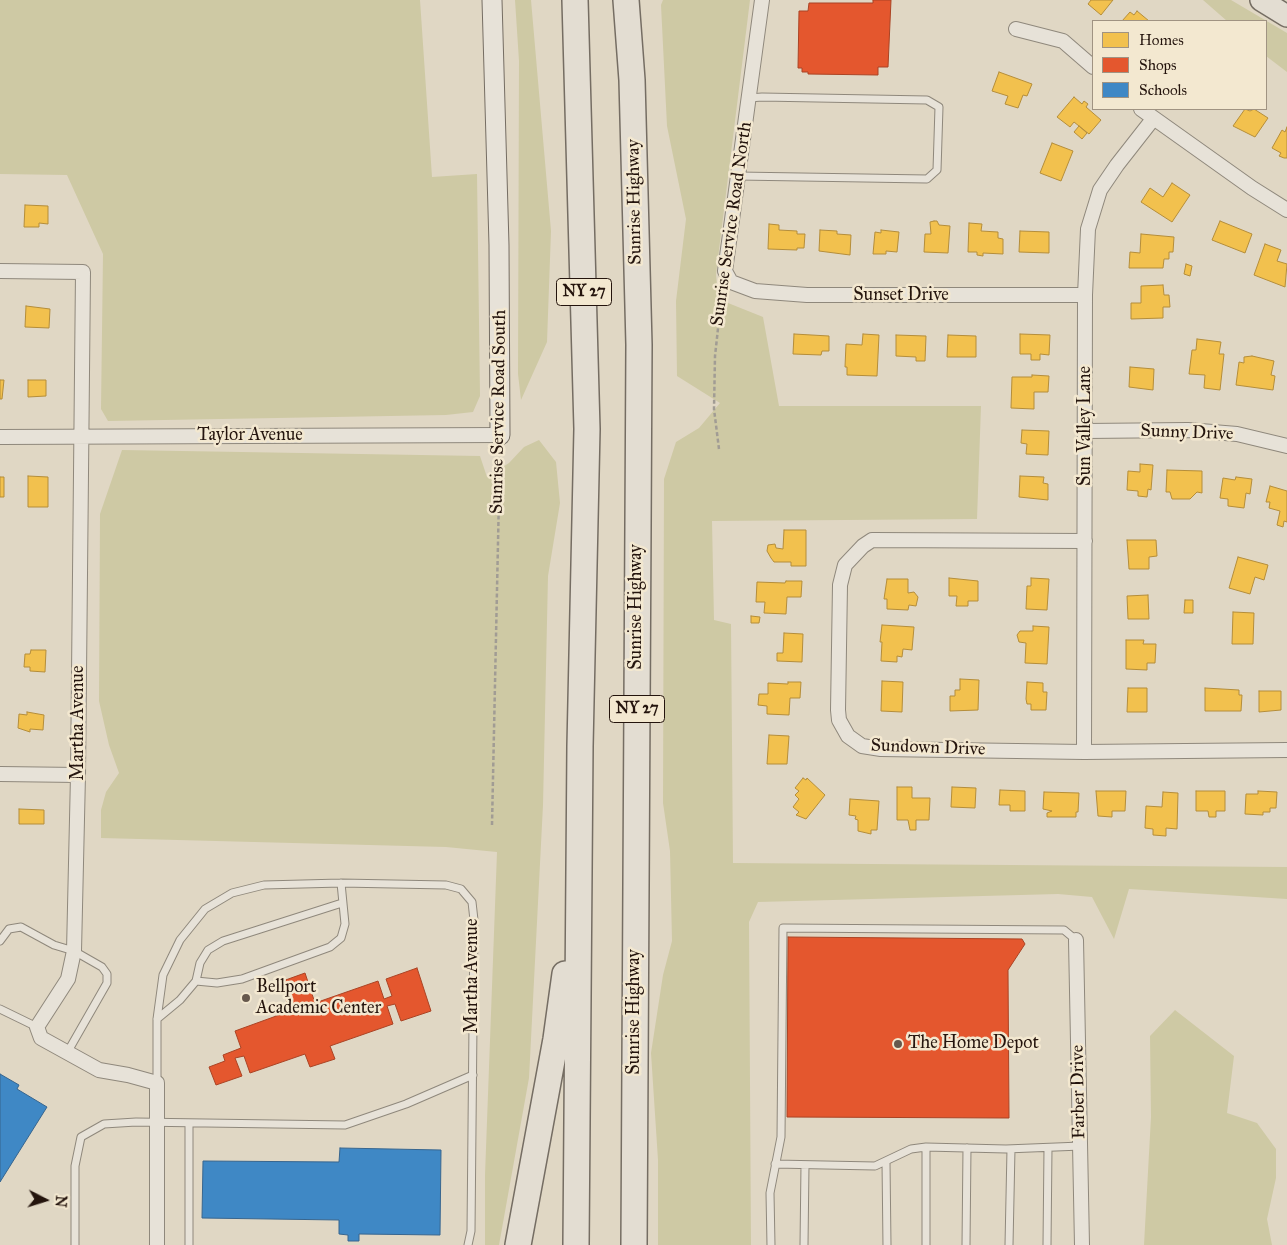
<!DOCTYPE html>
<style>
body{margin:0}
#map{position:relative;width:1287px;height:1245px;overflow:hidden;background:#e0d7c4;font-family:"IM FELL Great Primer",serif}
canvas{display:block}
.legend{position:absolute;left:1092px;top:20px;width:175px;height:90px;box-sizing:border-box;background:#f3e8d0;border:1px solid #a09382;margin:0;padding:6px 9px;list-style:none;font-size:15px;color:#24140d}
.legend li{display:flex;align-items:center;gap:10px;height:25px}
.legend b{width:25px;border:1px solid #a09382}
.north{position:absolute;left:20px;top:1175px;width:50px;height:50px;-webkit-text-stroke:4px #f3e8d0;paint-order:stroke;rotate:95deg;font-size:14px;font-weight:700;line-height:20px;text-align:center;color:#24140d}
.north::after{content:'';display:block;margin:auto;width:18px;height:22px;background:#24140d;clip-path:polygon(50% 0,100% 100%,50% 72%,0 100%)}
</style>
<div id="map">
<canvas width="1287" height="1245"></canvas>
<ul class="legend">
<li><b style="height:14px;background:#f2c14e"></b>Homes</li>
<li><b style="height:14px;background:#e4572e"></b>Shops</li>
<li><b style="height:14px;background:#3f88c5"></b>Schools</li>
</ul>
<div class="north">N</div>
</div>
<script>
const ctx = document.querySelector('canvas').getContext('2d');
ctx.lineJoin = 'round';
function fillPath(path, color) { ctx.fillStyle = color; ctx.fill(path, 'evenodd'); }
const poly = rows => new Path2D(rows.map(r => 'M' + r).join(''));
function strokePath(path, color, width, dash) { ctx.strokeStyle = color; ctx.lineWidth = width; ctx.lineCap = dash ? 'butt' : 'round'; ctx.setLineDash(dash || []); ctx.stroke(path); }
function label(font, color, halo, rows, align = 'center') {
  ctx.font = font + ' "IM FELL Great Primer",serif'; ctx.lineWidth = 5; ctx.setLineDash([]); ctx.textBaseline = 'middle'; ctx.strokeStyle = halo; ctx.fillStyle = color; for (const [text, x, y, turn = 0] of rows) {
    ctx.save(); ctx.translate(x, y); ctx.rotate((+turn || 0) * Math.PI / 180); ctx.textAlign = isNaN(turn) ? turn : align; if (halo) ctx.strokeText(text, 0, 0); ctx.fillText(text, 0, 0); ctx.restore();
  }
}
const green = poly([
 [0,0,420,0,432,177,477,174,480,396,473,412,446,415,108,421,101,409,103,254,67,175,0,174],
 [515,0,531,0,551,231,547,342,521,400,518,374,519,61],
 [663,0,750,0,716,274,718,299,763,317,779,406,981,406,977,519,712,521,714,620,731,624,733,863,1287,867,1287,899,1129,889,1114,939,1092,897,1058,894,758,902,749,922,751,1245,658,1245,658,1160,651,1053,663,975,672,941,670,851,663,803,664,479,676,442,699,428,720,403,677,376,676,301,686,219,667,126,661,5],
 [1203,0,1231,0,1287,33,1287,72,1266,56,1266,21,1227,21],
 [539,440,556,462,560,503,548,576,543,805,529,1078,499,1245,485,1245,485,1175,497,852,446,847,101,838,101,810,106,792,119,773,109,745,99,701,100,514,122,450,480,456,487,477,509,463,524,447],
 [1175,1010,1234,1056,1227,1113,1257,1123,1276,1149,1276,1178,1267,1219,1272,1245,1144,1245,1151,1117,1150,1036]
]);
const homes = poly([
 [1091,0,1113,0,1101,15,1088,4,1091,0],
 [1137,11,1149,21,1122,21,1130,12,1134,15,1137,11],
 [999,72,1032,84,1027,96,1023,95,1018,108,1005,104,1008,96,992,91,999,72],
 [1074,97,1082,104,1084,101,1088,104,1086,107,1101,120,1089,134,1074,122,1070,127,1057,117,1074,97],
 [1245,109,1250,111,1254,109,1268,118,1255,137,1233,126,1245,109],
 [1079,126,1087,133,1082,139,1074,132,1079,126],
 [1287,127,1287,158,1284,158,1279,156,1281,153,1272,148,1282,130,1285,132,1287,127],
 [1052,143,1073,151,1061,181,1040,173,1052,143],
 [1172,183,1190,195,1172,222,1141,202,1150,188,1163,197,1172,183],
 [25,205,48,206,48,224,39,223,39,227,24,227,25,205],
 [934,221,937,221,939,225,950,226,948,253,924,252,925,234,931,234,930,222,934,221],
 [1220,221,1252,234,1245,253,1212,240,1220,221],
 [969,223,982,224,981,231,998,232,998,238,1003,239,1003,254,983,253,983,256,977,255,977,252,968,252,969,223],
 [769,224,779,225,779,230,797,231,797,234,805,234,804,248,797,248,797,250,768,249,769,224],
 [820,230,837,231,837,234,851,235,850,255,819,251,820,230],
 [881,230,899,232,897,252,886,251,886,254,873,254,875,232,881,233,881,230],
 [1020,231,1049,232,1049,253,1019,252,1020,231],
 [1141,234,1174,237,1173,252,1169,252,1169,259,1164,259,1163,268,1129,268,1130,252,1140,253,1141,234],
 [1265,244,1281,250,1277,261,1287,264,1285,287,1254,275,1265,244],
 [1186,264,1192,266,1190,276,1184,274,1186,264],
 [1163,285,1164,295,1169,295,1170,307,1163,307,1163,318,1131,319,1131,303,1141,303,1141,286,1163,285],
 [26,306,50,309,49,328,25,327,26,306],
 [794,334,829,336,829,351,822,351,821,355,793,354,794,334],
 [863,334,879,335,877,376,847,375,847,367,845,367,846,344,862,345,863,334],
 [1020,334,1050,335,1049,355,1040,354,1040,360,1031,360,1031,354,1020,354,1020,334],
 [896,335,926,336,925,361,916,361,916,357,896,356,896,335],
 [948,335,976,336,976,357,947,357,948,335],
 [1197,339,1221,342,1219,354,1224,354,1220,390,1204,388,1205,375,1189,374,1192,350,1196,350,1197,339],
 [1252,356,1274,361,1271,375,1275,376,1273,390,1236,385,1239,362,1244,363,1244,357,1252,356],
 [1130,367,1154,369,1153,390,1129,387,1130,367],
 [1032,375,1049,376,1048,392,1034,392,1034,409,1011,408,1012,377,1032,377,1032,375],
 [0,380,4,380,2,399,0,399,0,380],
 [28,380,46,380,46,396,28,397,28,380],
 [1022,430,1049,431,1048,455,1026,454,1027,444,1021,443,1022,430],
 [1140,464,1153,465,1151,490,1148,489,1147,497,1138,496,1138,491,1127,490,1128,471,1140,472,1140,464],
 [1167,470,1202,471,1202,493,1197,492,1190,499,1172,499,1170,492,1166,492,1167,470],
 [28,476,48,477,48,507,28,507,28,476],
 [1020,476,1044,477,1043,483,1048,484,1048,500,1019,497,1020,476],
 [0,477,4,477,4,497,0,497,0,477],
 [1236,477,1252,479,1250,494,1246,493,1244,508,1228,506,1228,499,1220,498,1223,478,1235,480,1236,477],
 [1270,486,1287,491,1287,522,1284,521,1283,527,1277,525,1280,511,1269,508,1270,502,1266,502,1270,486],
 [784,530,806,530,806,566,791,566,791,562,774,562,771,558,767,551,768,545,775,544,776,548,783,549,784,530],
 [1127,540,1156,540,1157,556,1149,557,1149,569,1129,569,1127,540],
 [1238,557,1268,565,1264,580,1255,577,1250,594,1229,588,1238,557],
 [949,578,978,581,978,601,968,601,968,606,956,606,957,596,949,596,949,578],
 [1031,578,1049,579,1047,610,1026,609,1027,586,1031,586,1031,578],
 [887,579,908,579,908,593,914,592,918,597,916,606,909,605,908,610,887,609,887,599,884,599,887,579],
 [786,581,802,581,801,597,787,597,786,614,764,613,765,602,756,602,757,582,785,583,786,581],
 [1148,595,1149,619,1128,619,1127,596,1148,595],
 [1185,600,1193,600,1193,613,1184,613,1185,600],
 [1233,612,1254,613,1253,644,1232,644,1233,612],
 [751,616,760,617,759,623,751,623,751,616],
 [882,625,914,627,912,650,903,649,902,657,897,656,897,662,881,661,882,642,880,642,882,625],
 [1033,626,1049,627,1047,664,1025,663,1026,643,1019,642,1017,635,1020,631,1033,631,1033,626],
 [784,633,803,634,802,662,777,661,777,653,783,653,784,633],
 [1126,640,1144,640,1143,644,1156,644,1155,663,1147,663,1147,670,1126,669,1126,640],
 [31,650,46,650,45,672,30,671,30,667,24,667,25,654,30,654,31,650],
 [960,679,979,680,978,710,950,711,950,696,955,696,955,690,960,690,960,679],
 [882,681,903,682,902,712,881,711,882,681],
 [788,682,801,682,800,698,790,698,789,715,767,714,767,706,758,705,759,694,768,694,768,683,788,684,788,682],
 [1027,682,1043,683,1043,692,1047,692,1046,710,1031,710,1031,704,1027,704,1026,699,1027,682],
 [1128,688,1147,688,1147,712,1127,712,1128,688],
 [1205,688,1239,690,1239,695,1242,695,1241,711,1205,711,1205,688],
 [1259,691,1281,691,1281,710,1259,712,1259,691],
 [27,712,44,715,43,730,30,729,30,732,18,728,19,714,27,715,27,712],
 [769,735,789,736,787,764,767,764,769,735],
 [803,778,806,780,807,778,825,795,806,819,796,815,799,812,793,807,799,799,795,795,799,791,795,788,803,778],
 [897,787,912,787,912,798,930,798,929,820,916,820,916,830,910,830,908,820,897,820,897,787],
 [952,787,976,788,975,808,951,807,952,787],
 [1000,790,1025,791,1025,811,1010,811,1010,805,999,805,1000,790],
 [1096,791,1126,791,1125,811,1112,811,1112,817,1098,816,1096,791],
 [1196,791,1225,791,1225,811,1216,811,1216,817,1209,817,1208,811,1196,811,1196,791],
 [1258,791,1277,792,1276,808,1270,808,1270,812,1263,812,1263,815,1245,814,1246,794,1258,794,1258,791],
 [1044,792,1079,793,1078,812,1076,812,1076,817,1047,817,1047,813,1052,811,1043,809,1044,792],
 [1163,792,1178,793,1177,829,1166,828,1166,836,1153,835,1153,829,1145,828,1146,806,1162,807,1163,792],
 [850,799,879,801,877,830,871,830,871,834,858,831,858,820,855,819,856,816,849,815,850,799],
 [19,809,44,810,44,824,19,824,19,809]
]);
const shops = poly([
 [873,0,891,0,888,67,878,67,878,75,808,74,808,72,802,72,802,68,798,68,799,11,808,11,809,3,873,3,873,0],
 [788,937,1022,939,1025,944,1008,970,1009,1118,787,1117,788,937],
 [417,968,431,1011,401,1021,395,1004,387,1006,393,1024,330,1046,335,1059,310,1067,305,1054,250,1073,244,1056,235,1058,242,1076,216,1085,209,1067,225,1061,223,1055,241,1048,235,1031,290,1011,280,982,305,973,315,1003,378,981,384,999,392,996,386,979,417,968]
]);
const schools = poly([
 [0,1074,19,1085,17,1089,47,1107,0,1182,0,1074],
 [340,1148,441,1150,440,1235,359,1234,359,1241,348,1241,348,1235,339,1234,339,1220,202,1218,203,1161,339,1162,340,1148]
]);
const path = poly([
 [719,449,714,409,715,356,722,292],
 [492,825,500,449]
]);
const lane = poly([
 [738,176,927,179,937,170,939,107,927,100,762,97,749,98],
 [0,941,9,929,21,927,54,945,74,951,102,967,107,974,107,983,67,1053],
 [196,981,200,963,208,950,223,941,342,903],
 [0,1009,37,1027],
 [157,1019,180,1000,196,981,217,983,242,979,330,947,341,938,345,924,341,883],
 [157,1083,157,1019,163,975,180,940,205,909,232,893,264,885,341,883,446,885,461,889,472,902,474,920,471,1231,468,1245],
 [926,1147,926,1245],
 [886,1162,887,1245],
 [775,1164,875,1166,911,1149,926,1147,1006,1149,1081,1146],
 [75,1245,75,1166,81,1137,104,1124,136,1122,345,1125,406,1104,473,1075],
 [189,1245,189,1124],
 [771,1245,770,1193,781,1137,783,928,1064,930,1076,940],
 [804,1245,805,1165],
 [966,1245,967,1148],
 [1009,1245,1011,1149],
 [1047,1245,1048,1148]
]);
const street = poly([
 [762,0,725,271,731,282,755,291,807,295,1085,295],
 [1016,29,1063,41,1093,67],
 [1141,109,1252,188,1287,210],
 [0,271,83,272,78,775,74,951,68,979,37,1027,41,1038,99,1070,128,1075,157,1083,157,1245],
 [1086,431,1188,430,1237,434,1287,446],
 [0,437,500,435],
 [1085,541,872,540,863,546,845,565,840,585,838,710,839,720,848,736,862,746,881,749,1084,752,1287,750],
 [1084,752,1085,295,1088,229,1100,190,1117,165,1153,119],
 [0,774,78,775],
 [1076,940,1082,1245]
]);
const secondary = poly([
 [492,0,499,245,500,435]
]);
const primary = poly([
 [1261,0,1287,16]
]);
const highway = poly([
 [575,0,587,429,580,746,576,1245],
 [626,0,632,80,639,345,634,1245],
 [518,1245,556,1039,565,974]
]);
const markers = [
 [246,998,5,"#66584d"],
 [898,1044,5,"#66584d"]
];
const shields = [
 [584,292,55],
 [637,709,55]
];
const shieldNames = [
 ["NY 27",584,292],
 ["NY 27",637,709]
];
const streetNames = [
 ["Sunrise Highway",635,202,-91],
 ["Sunrise Service Road North",732,224,-82],
 ["Sunset Drive",901,296],
 ["Sunrise Service Road South",499,412,-89],
 ["Sun Valley Lane",1086,426,-90],
 ["Sunny Drive",1187,433,2],
 ["Taylor Avenue",250,436],
 ["Sunrise Highway",637,607,-90],
 ["Martha Avenue",79,723,-90],
 ["Sundown Drive",928,748,2],
 ["Martha Avenue",473,976,-90],
 ["Sunrise Highway",635,1012,-90],
 ["Farber Drive",1079,1092,-91]
];
const poiNames = [
 ["Bellport",256,988],
 ["Academic Center",256,1009],
 ["The Home Depot",908,1044]
];
fillPath(green, '#cec9a4');
fillPath(homes, '#f2c14e');
strokePath(homes, '#b48d3a', 1);
fillPath(shops, '#e4572e');
strokePath(shops, '#aa4324', 1);
fillPath(schools, '#3f88c5');
strokePath(schools, '#37658e', 1);
strokePath(lane, '#8f887c', 9);
strokePath(street, '#8f887c', 16);
strokePath(secondary, '#756d63', 21);
strokePath(primary, '#756d63', 24);
strokePath(highway, '#756d63', 28);
strokePath(path, '#a19c94', 2.5, [4, 2.5]);
strokePath(lane, '#e7e2d8', 7);
strokePath(street, '#e7e2d8', 14);
strokePath(secondary, '#e7e2d8', 19);
strokePath(primary, '#e3ddd2', 21);
strokePath(highway, '#e3ddd2', 25);
for (const [x, y, r, color] of markers) { const dot = new Path2D(); dot.arc(x, y, r, 0, 2 * Math.PI); ctx.fillStyle = color; ctx.fill(dot); strokePath(dot, '#f3e8d0', 2); }
for (const [x, y, w] of shields) { const box = new Path2D(); box.roundRect(x - w / 2, y - 13.5, w, 27, 4); ctx.fillStyle = '#f3e8d0'; ctx.fill(box); strokePath(box, '#24140d', 1); }
label('bold 16px', '#24140d', null, shieldNames);
label('18px', '#24140d', '#f3e8d0', streetNames);
label('18px', '#24140d', '#f3e8d0', poiNames, 'left');
</script>
